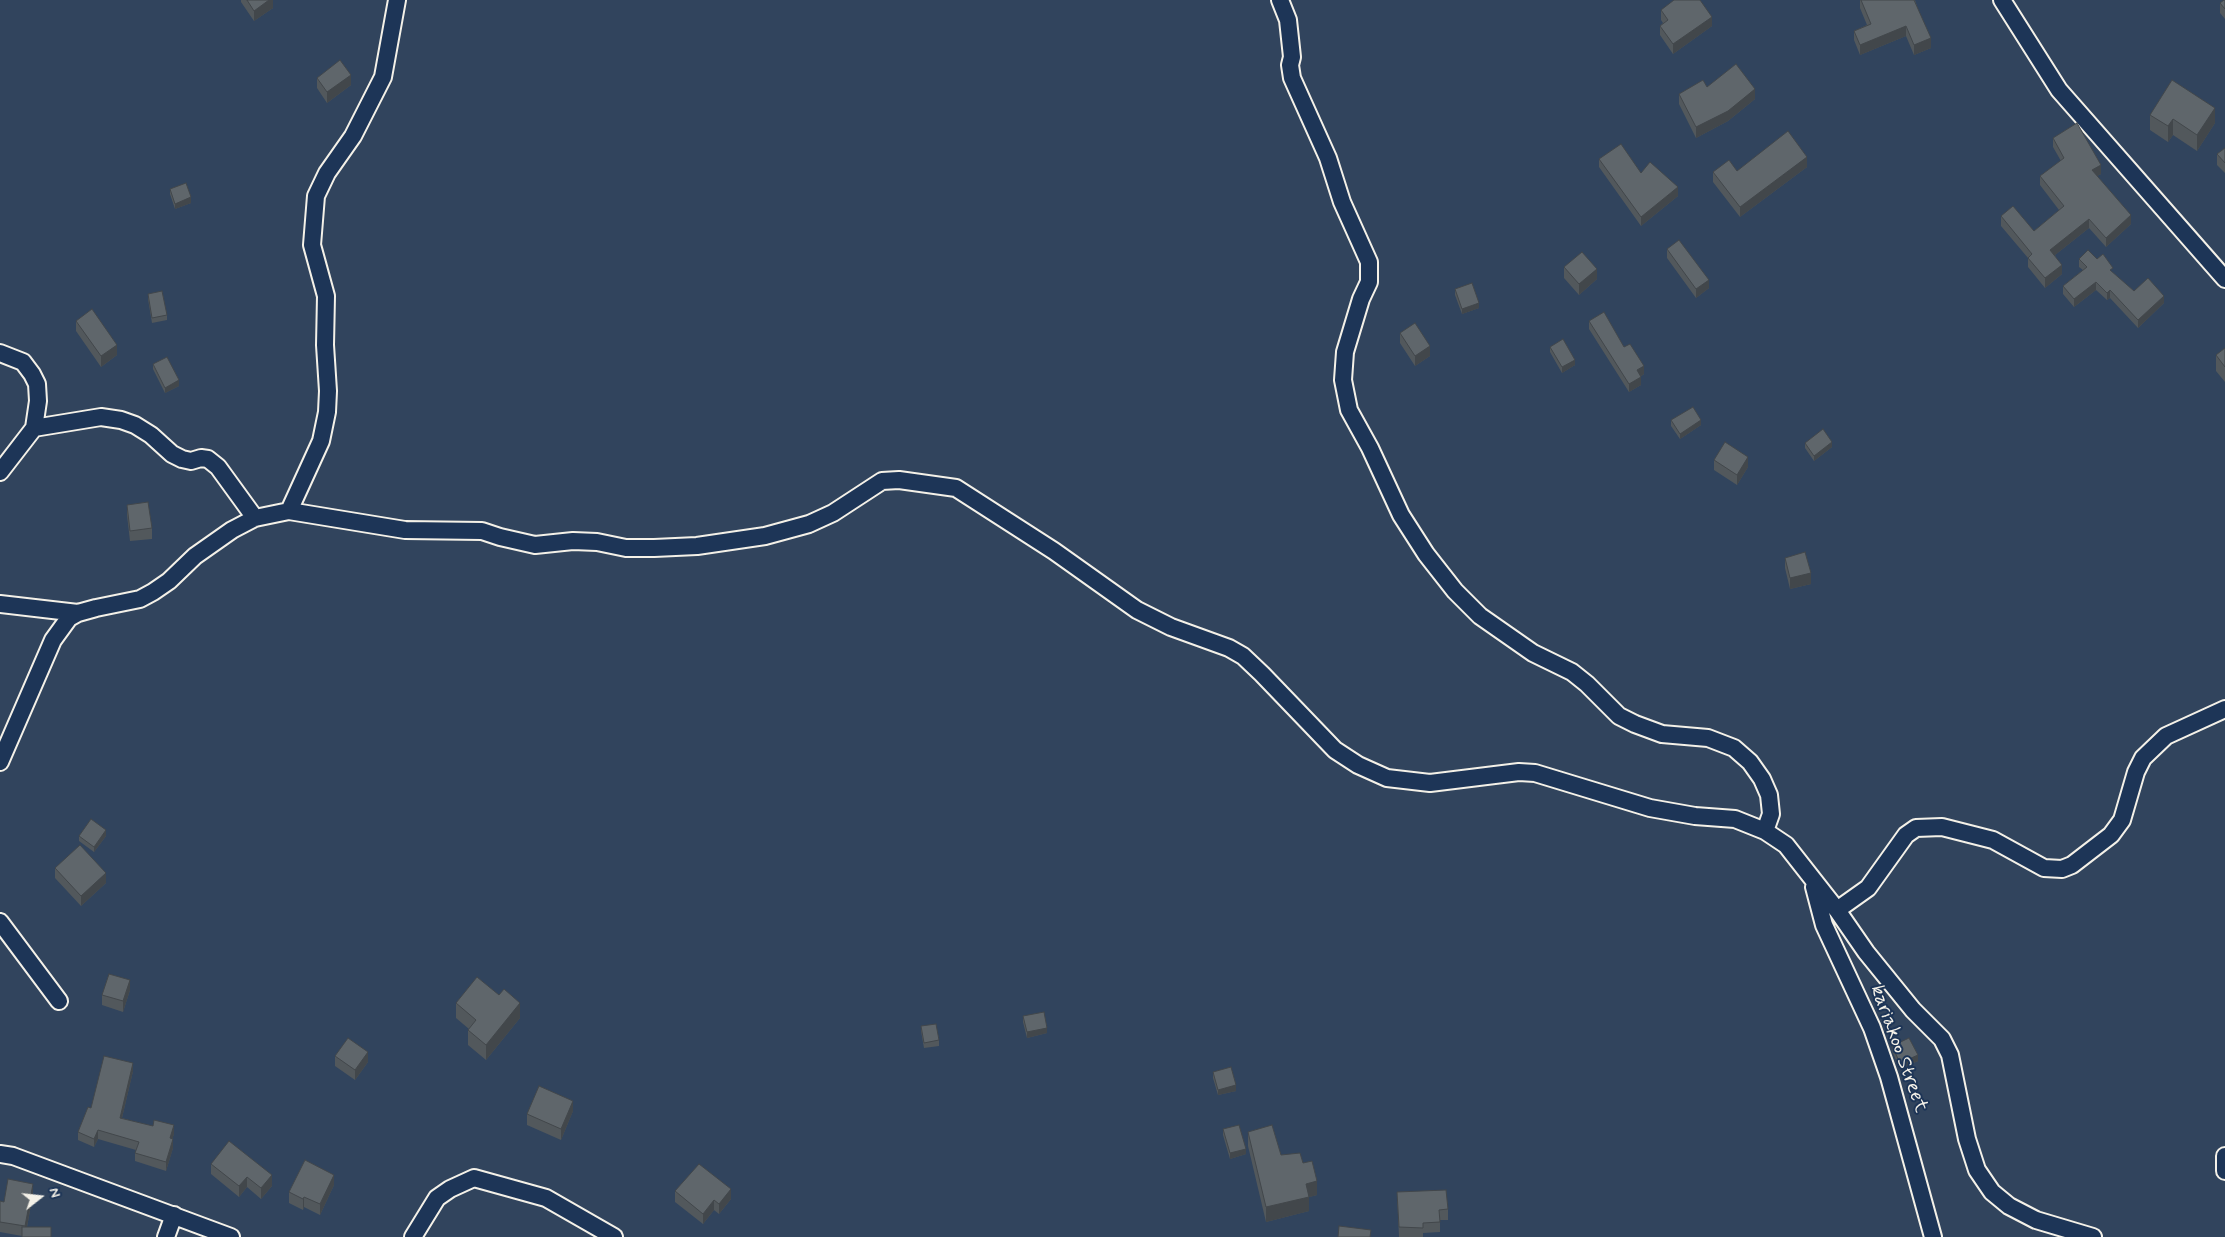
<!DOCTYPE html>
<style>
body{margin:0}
#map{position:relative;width:2225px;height:1237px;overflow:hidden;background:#31445d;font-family:Mynerve,sans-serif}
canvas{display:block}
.north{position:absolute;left:15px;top:1172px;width:50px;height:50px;-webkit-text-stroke:4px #1d3557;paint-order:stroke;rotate:74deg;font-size:14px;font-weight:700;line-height:20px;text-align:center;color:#f4f1e8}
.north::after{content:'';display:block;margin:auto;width:18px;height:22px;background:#f4f1e8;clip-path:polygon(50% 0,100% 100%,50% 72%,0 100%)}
</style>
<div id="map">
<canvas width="2225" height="1237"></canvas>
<div class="north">N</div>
</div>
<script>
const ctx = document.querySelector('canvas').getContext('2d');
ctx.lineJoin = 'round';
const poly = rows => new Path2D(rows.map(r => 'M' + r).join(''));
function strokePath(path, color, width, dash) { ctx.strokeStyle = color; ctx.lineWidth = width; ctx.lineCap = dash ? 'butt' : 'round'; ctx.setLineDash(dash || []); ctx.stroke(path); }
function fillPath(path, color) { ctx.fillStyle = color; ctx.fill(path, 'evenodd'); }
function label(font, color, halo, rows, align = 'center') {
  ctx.font = font + ' Mynerve,sans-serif'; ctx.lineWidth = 4; ctx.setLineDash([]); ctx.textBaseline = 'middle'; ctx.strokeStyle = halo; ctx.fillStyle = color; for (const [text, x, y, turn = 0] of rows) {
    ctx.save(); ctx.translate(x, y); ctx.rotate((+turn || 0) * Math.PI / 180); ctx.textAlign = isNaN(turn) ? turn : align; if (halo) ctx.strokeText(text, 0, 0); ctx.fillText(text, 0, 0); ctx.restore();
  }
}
const street = poly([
 [1280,0,1288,20,1292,57,1290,65,1292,78,1328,158,1342,202,1369,262,1369,282,1361,299,1345,352,1343,380,1349,410,1370,448,1401,515,1426,554,1455,591,1480,616,1533,653,1572,672,1587,684,1619,716,1635,724,1662,734,1708,738,1734,748,1750,762,1762,779,1769,795,1771,814,1765,831],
 [2002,0,2059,90,2225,279],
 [0,353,23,362,32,374,37,384,38,401,34,428,0,472],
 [34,428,101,417,121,420,135,425,151,435,172,454,182,459,191,461,201,458,208,459,218,467,255,518],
 [289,511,321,441,327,412,328,391,325,345,326,296,312,245,316,196,327,173,353,136,383,77,397,0],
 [0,604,78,613],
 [0,762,53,640,69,618,78,613,96,608,140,599,153,592,169,581,195,556,232,530,255,518,289,511,405,530,482,531,500,537,535,545,573,541,597,542,626,548,654,548,697,546,765,536,809,524,833,513,882,481,899,480,956,488,1054,551,1137,610,1171,627,1229,648,1243,656,1262,674,1335,750,1358,765,1387,778,1430,783,1519,772,1535,773,1650,808,1695,816,1735,819,1765,831,1786,845,1837,910,1866,952,1913,1010,1942,1039,1950,1055,1967,1139,1977,1170,1992,1192,2009,1206,2036,1220,2093,1237],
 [1814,887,1824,925,1872,1028,1889,1077,1933,1237],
 [1837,910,1868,888,1906,835,1916,828,1942,827,1993,840,2044,868,2062,869,2072,865,2111,835,2122,820,2136,772,2143,758,2166,736,2225,709],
 [0,922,59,1001],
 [0,1154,13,1156,231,1237],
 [2225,1156,2225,1171],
 [166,1237,174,1215],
 [413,1237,437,1198,450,1189,474,1178,546,1198,614,1237]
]);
const wall = poly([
 [241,0,273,0,273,8,254,21,241,2],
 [1860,0,1915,0,1931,48,1914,55,1906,36,1860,55,1854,40,1854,31,1867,25,1860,8],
 [2225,0,2225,19,2220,13,2220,3],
 [1661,10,1712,26,1673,54,1660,35,1660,26,1663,23,1661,20],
 [317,78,351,85,327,103,317,88],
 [1707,87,1755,99,1728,121,1696,138,1679,104,1679,94],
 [2150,115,2215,123,2197,151,2173,135,2168,142,2150,130],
 [2053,138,2101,174,2097,176,2131,224,2106,247,2089,228,2055,255,2062,274,2045,288,2028,267,2028,258,2001,226,2001,216,2034,231,2059,210,2040,185,2040,176,2061,161,2053,147],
 [2225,148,2225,173,2217,165,2217,154],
 [1599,159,1641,173,1678,196,1641,226,1599,167],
 [1807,167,1740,217,1713,182,1713,172,1737,171],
 [170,189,191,203,175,209,170,194],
 [1667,249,1709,288,1696,298,1667,258],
 [2079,259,2113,273,2134,291,2164,303,2138,328,2110,298,2107,300,2096,290,2074,307,2063,294,2063,286,2083,270,2079,267],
 [1564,267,1597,279,1579,295,1564,278],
 [1455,289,1479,308,1462,314,1455,295],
 [148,294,167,315,167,320,152,323,148,299],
 [76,321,117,355,101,367,76,331],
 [1589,321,1624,347,1644,374,1640,377,1641,385,1629,392,1589,329],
 [1400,333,1430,356,1415,366,1400,343],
 [1550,347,1575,365,1562,373,1550,352],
 [2225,348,2225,382,2216,371,2216,355],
 [153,364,179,386,165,393,153,369],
 [1671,420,1701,425,1680,439,1671,426],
 [1805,443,1832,447,1814,461,1805,448],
 [1714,460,1748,467,1737,485,1714,470],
 [127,505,152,528,152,539,130,541,127,515],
 [1785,558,1811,584,1790,589,1785,568],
 [79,836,106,836,94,852,79,841],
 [55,868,106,883,81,906,55,878],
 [130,990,123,1012,102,1005,102,995],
 [456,1003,520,1018,486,1060,468,1045,468,1030,469,1029,456,1018],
 [1023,1016,1047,1033,1027,1038,1023,1022],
 [921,1026,939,1040,939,1046,924,1048,921,1031],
 [1892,1046,1918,1061,1900,1069,1892,1051],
 [335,1056,368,1062,355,1080,335,1066],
 [133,1071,122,1118,174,1134,172,1139,173,1148,166,1171,135,1161,135,1153,136,1150,98,1139,94,1147,78,1140,78,1132,91,1108],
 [1213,1072,1236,1091,1218,1095,1213,1078],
 [573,1111,561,1140,527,1125,527,1114],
 [1223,1129,1246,1154,1230,1159,1223,1135],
 [1248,1132,1281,1155,1303,1163,1317,1195,1309,1197,1309,1211,1266,1222,1248,1146],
 [211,1164,272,1186,261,1199,247,1187,239,1197,211,1174],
 [334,1185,320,1215,304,1207,303,1210,289,1203,289,1192],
 [675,1191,731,1199,719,1214,714,1210,703,1224,675,1202],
 [1397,1192,1448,1209,1448,1220,1440,1220,1440,1232,1423,1233,1423,1237,1399,1237],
 [33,1194,27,1227,22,1236,0,1232,0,1201,4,1202]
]);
const shadedWall = poly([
 [269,0,273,0,273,8,254,21,254,11],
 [1712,17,1712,26,1673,54,1673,44],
 [1906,26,1906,36,1860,55,1860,45],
 [1931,38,1931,48,1914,55,1914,45],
 [351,75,351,85,327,103,327,92],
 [1755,89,1755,99,1728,121,1696,138,1696,127],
 [2215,108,2215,123,2197,151,2197,135],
 [2173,119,2173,135,2168,142,2168,126],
 [1807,157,1807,167,1740,217,1740,207],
 [2101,165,2101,174,2092,179,2092,170],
 [1678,187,1678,196,1641,226,1641,217],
 [191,197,191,203,175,209,175,204],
 [2131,215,2131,224,2106,247,2106,238],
 [2089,219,2089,228,2050,259,2050,250],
 [2062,265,2062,274,2045,288,2045,278],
 [1597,269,1597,279,1579,295,1579,284],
 [1709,280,1709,288,1696,298,1696,289],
 [2096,282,2096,290,2074,307,2074,299],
 [2110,290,2110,298,2107,300,2107,293],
 [2164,296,2164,303,2138,328,2138,320],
 [1479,303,1479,308,1462,314,1462,309],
 [117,345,117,355,101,367,101,356],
 [1430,346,1430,356,1415,366,1415,356],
 [1575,360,1575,365,1562,373,1562,367],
 [1644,366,1644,374,1637,379,1637,370],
 [1641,377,1641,385,1629,392,1629,384],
 [179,380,179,386,165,393,165,388],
 [1701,420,1701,425,1680,439,1680,434],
 [1832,442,1832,447,1814,461,1814,456],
 [1748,457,1748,467,1737,485,1737,475],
 [1811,573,1811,584,1790,589,1790,578],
 [106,830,106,836,94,852,94,847],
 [106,873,106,883,81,906,81,896],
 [130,980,130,990,123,1012,123,1001],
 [520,1003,520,1018,486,1060,486,1045],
 [1047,1028,1047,1033,1027,1038,1027,1032],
 [368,1052,368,1062,355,1080,355,1070],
 [1918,1055,1918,1061,1900,1069,1900,1063],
 [133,1063,133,1071,120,1126,120,1118],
 [1236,1085,1236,1091,1218,1095,1218,1090],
 [573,1101,573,1111,561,1140,561,1129],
 [174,1125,174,1134,170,1147,170,1138],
 [98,1130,98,1139,94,1147,94,1139],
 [173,1139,173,1148,166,1171,166,1162],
 [1246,1149,1246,1154,1230,1159,1230,1153],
 [272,1175,272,1186,261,1199,261,1188],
 [334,1175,334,1185,320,1215,320,1204],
 [247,1177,247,1187,239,1197,239,1186],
 [1317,1181,1317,1195,1306,1198,1306,1184],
 [33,1184,33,1194,25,1237,25,1226],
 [731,1189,731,1199,719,1214,719,1204],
 [304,1197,304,1207,303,1210,303,1199],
 [1309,1197,1309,1211,1266,1222,1266,1207],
 [714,1200,714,1210,703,1224,703,1214]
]);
const building = poly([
 [247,0,269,0,254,11,247,0],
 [1674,0,1700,0,1712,17,1673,44,1660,26,1668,20,1661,10,1674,0],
 [1861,0,1914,0,1931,38,1914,45,1906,26,1860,45,1854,31,1871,24,1861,0],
 [2224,0,2225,0,2225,9,2220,3,2224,0],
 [340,60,351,75,327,92,317,78,340,60],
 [1736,64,1755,89,1728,111,1696,127,1679,94,1703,80,1707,87,1736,64],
 [2172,80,2215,108,2197,135,2173,119,2168,126,2150,115,2172,80],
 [2077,123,2101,165,2092,170,2131,215,2106,238,2089,219,2050,250,2062,265,2045,278,2028,258,2032,254,2001,216,2013,206,2034,231,2064,206,2040,176,2064,158,2053,138,2077,123],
 [1788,131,1807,157,1740,207,1713,172,1729,160,1737,171,1788,131],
 [1621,144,1641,173,1650,162,1678,187,1641,217,1599,159,1621,144],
 [2225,148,2225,163,2217,154,2225,148],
 [186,183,191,197,175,204,170,189,186,183],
 [1679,240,1709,280,1696,289,1667,249,1679,240],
 [2088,250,2097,259,2103,254,2113,268,2110,270,2134,291,2148,278,2164,296,2138,320,2110,290,2107,293,2096,282,2074,299,2063,286,2087,267,2079,259,2088,250],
 [1582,252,1597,269,1579,284,1564,267,1582,252],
 [1472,283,1479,303,1462,309,1455,289,1472,283],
 [162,291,167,315,152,318,148,294,162,291],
 [92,309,117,345,101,356,76,321,92,309],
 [1604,312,1624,347,1630,344,1644,366,1637,370,1641,377,1629,384,1589,321,1604,312],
 [1415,323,1430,346,1415,356,1400,333,1415,323],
 [1563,339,1575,360,1562,367,1550,347,1563,339],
 [2225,348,2225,367,2216,355,2225,348],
 [167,357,179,380,165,388,153,364,167,357],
 [1693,407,1701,420,1680,434,1671,420,1693,407],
 [1823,429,1832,442,1814,456,1805,443,1823,429],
 [1725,442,1748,457,1737,475,1714,460,1725,442],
 [148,502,152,528,130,531,127,505,148,502],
 [1805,552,1811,573,1790,578,1785,558,1805,552],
 [91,819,106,830,94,847,79,836,91,819],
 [80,845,106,873,81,896,55,868,80,845],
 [109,974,130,980,123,1001,102,995,109,974],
 [477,977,499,995,504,989,520,1003,486,1045,468,1030,476,1020,456,1003,477,977],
 [1044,1012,1047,1028,1027,1032,1023,1016,1044,1012],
 [936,1024,939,1040,924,1043,921,1026,936,1024],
 [348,1038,368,1052,355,1070,335,1056,348,1038],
 [1909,1038,1918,1055,1900,1063,1892,1046,1909,1038],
 [104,1056,133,1063,120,1118,153,1126,154,1120,174,1125,170,1138,173,1139,166,1162,135,1153,139,1142,98,1130,94,1139,78,1132,88,1107,91,1108,104,1056],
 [1231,1067,1236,1085,1218,1090,1213,1072,1231,1067],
 [539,1086,573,1101,561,1129,527,1114,539,1086],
 [1239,1125,1246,1149,1230,1153,1223,1129,1239,1125],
 [1272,1125,1281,1155,1300,1153,1303,1163,1312,1161,1317,1181,1306,1184,1309,1197,1266,1207,1248,1132,1272,1125],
 [229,1141,272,1175,261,1188,247,1177,239,1186,211,1164,229,1141],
 [305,1160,334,1175,320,1204,304,1197,303,1199,289,1192,305,1160],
 [699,1164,731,1189,719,1204,714,1200,703,1214,675,1191,699,1164],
 [8,1179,33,1184,25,1226,0,1222,0,1201,4,1202,8,1179],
 [1446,1190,1448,1209,1439,1210,1440,1222,1423,1223,1423,1228,1399,1227,1397,1192,1446,1190],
 [1339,1226,1371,1230,1370,1237,1338,1237,1339,1226],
 [22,1227,51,1227,51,1237,22,1237,22,1227]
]);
const streetNames = [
 ["kariakoo Street",1898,1049,70]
];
strokePath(street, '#f4f1e8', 20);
strokePath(street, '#1d3557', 16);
fillPath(wall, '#52585c');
fillPath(shadedWall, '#42474b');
fillPath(building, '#5f666b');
strokePath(building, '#42474b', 1);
label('20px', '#f4f1e8', '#1d3557', streetNames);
</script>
